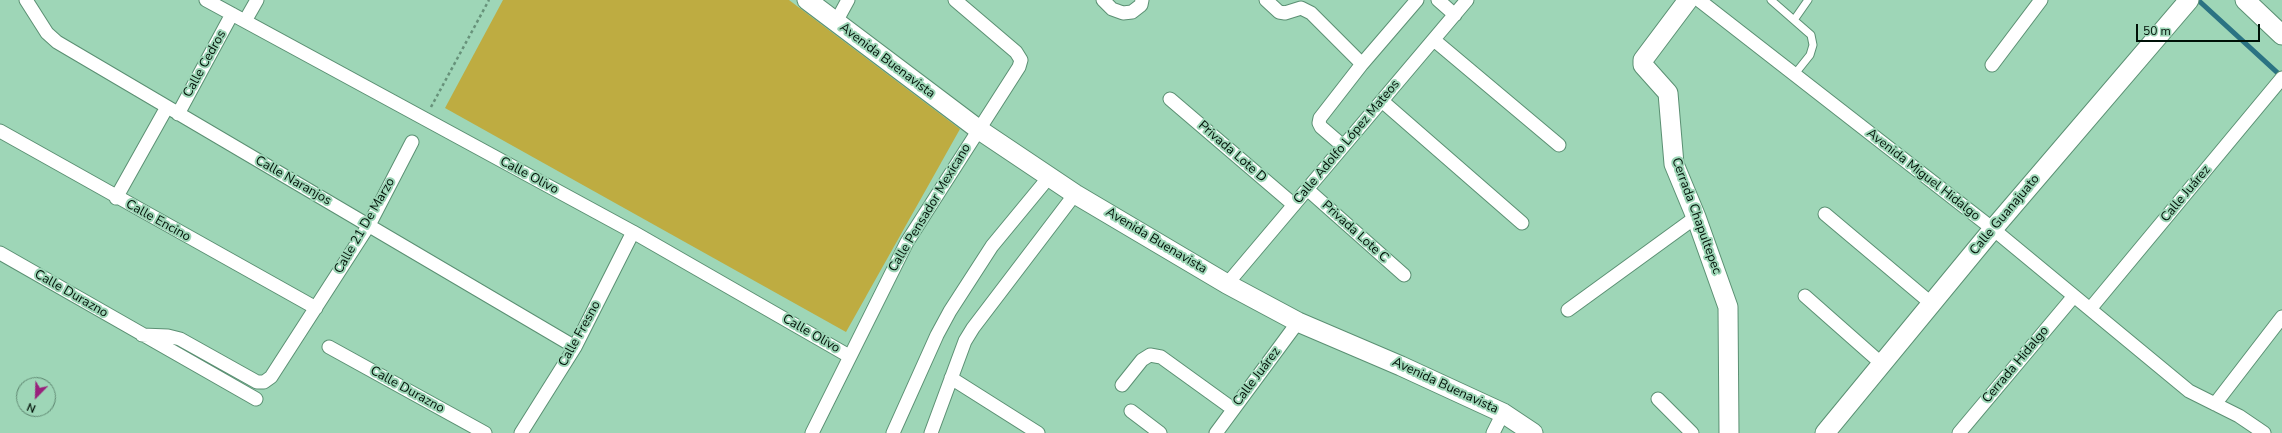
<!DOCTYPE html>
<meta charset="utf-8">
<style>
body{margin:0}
#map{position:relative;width:2282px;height:433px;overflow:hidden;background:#9ed6b7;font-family:"Nunito Sans",sans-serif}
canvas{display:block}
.north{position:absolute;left:16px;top:377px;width:40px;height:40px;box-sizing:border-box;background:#9ed6b7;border:1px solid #5f8771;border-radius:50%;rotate:203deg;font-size:11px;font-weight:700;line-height:16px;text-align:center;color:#001107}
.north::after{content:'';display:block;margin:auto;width:14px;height:18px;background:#99217c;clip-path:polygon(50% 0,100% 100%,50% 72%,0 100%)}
.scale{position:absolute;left:2136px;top:24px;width:124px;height:18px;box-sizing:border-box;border:2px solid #001107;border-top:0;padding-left:5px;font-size:12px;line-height:14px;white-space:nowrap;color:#001107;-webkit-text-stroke:3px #9ed6b7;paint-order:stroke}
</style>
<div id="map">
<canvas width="2282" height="433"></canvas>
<div class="north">N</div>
<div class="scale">50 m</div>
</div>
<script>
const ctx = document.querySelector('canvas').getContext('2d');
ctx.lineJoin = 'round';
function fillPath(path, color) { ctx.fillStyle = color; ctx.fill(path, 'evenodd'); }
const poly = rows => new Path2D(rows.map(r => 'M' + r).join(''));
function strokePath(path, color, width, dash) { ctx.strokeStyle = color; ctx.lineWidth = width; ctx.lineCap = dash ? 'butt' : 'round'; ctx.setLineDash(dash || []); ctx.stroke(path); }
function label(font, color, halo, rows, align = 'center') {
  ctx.font = font + ' "Nunito Sans",sans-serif'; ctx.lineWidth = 4; ctx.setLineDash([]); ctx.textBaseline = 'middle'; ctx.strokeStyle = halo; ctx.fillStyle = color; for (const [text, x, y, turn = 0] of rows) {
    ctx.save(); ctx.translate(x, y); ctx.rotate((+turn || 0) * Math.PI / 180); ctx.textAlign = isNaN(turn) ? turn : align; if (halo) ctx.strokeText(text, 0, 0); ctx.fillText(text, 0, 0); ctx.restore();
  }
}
const green = poly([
 [503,0,789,0,960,129,846,332,445,108]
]);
const stream = poly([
 [2198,0,2282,77]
]);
const path = poly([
 [431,107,489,0]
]);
const lane = poly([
 [1771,0,1811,35,1813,45,1810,55,1794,75],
 [1794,20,1808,0]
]);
const street = poly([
 [26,0,47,33,57,42,575,347],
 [206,0,633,232,849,356],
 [1103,0,1112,9,1123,13,1132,12,1141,5,1142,0],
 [1266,0,1279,12,1285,13,1301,8,1311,13,1362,64],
 [1438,0,1455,15],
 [1699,0,1993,229,2189,391,2239,416,2264,433],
 [245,21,257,0],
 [836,22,848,0],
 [1434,40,1559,145],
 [1992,65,2041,0],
 [1170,99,1294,205],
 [1382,101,1522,223],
 [178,114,232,14],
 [0,131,316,308],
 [1343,146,1321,127,1319,123,1320,118,1362,64,1417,0],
 [1307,189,1404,275],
 [116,198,167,107],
 [1825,214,1932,304],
 [0,253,256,399],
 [1227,284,1467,0],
 [1805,296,1882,364],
 [2090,309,2282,78],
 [1568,310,1696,217],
 [142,335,168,336,180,339,257,382,264,382,271,377,369,225,412,142],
 [329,347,485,433],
 [951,378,1038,433],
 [1122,385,1142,360,1150,355,1161,357,1233,409],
 [1658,399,1692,433],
 [2215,404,2282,317],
 [1131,411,1160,433],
 [521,433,575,347,633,232],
 [812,433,907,242,1019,67,1021,60,1016,52,955,0],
 [893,433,937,335,950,311,992,246,1049,177],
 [931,433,965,341,973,328,1075,194],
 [1216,433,1298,322],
 [1493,433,1503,413],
 [1959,433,2074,296]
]);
const secondary = poly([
 [807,0,978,129,1075,194,1227,284,1298,322,1401,366,1503,413,1533,433],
 [1688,0,1643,60,1643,65,1668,93,1674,164,1696,217,1728,307,1729,433],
 [2245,0,2282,35],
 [1825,433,1993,229,2189,0]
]);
const streetNames = [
 ["Avenida Buenavista",887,61,37],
 ["Calle Cedros",205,64,-61],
 ["Calle Adolfo López Mateos",1347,142,-50],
 ["Privada Lote D",1232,152,41],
 ["Avenida Miguel Hidalgo",1923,175,38],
 ["Calle Olivo",529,176,28],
 ["Calle Naranjos",293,181,30],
 ["Calle Juárez",2186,194,-50],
 ["Calle Pensador Mexicano",930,208,-59],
 ["Calle Guanajuato",2005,215,-50],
 ["Cerrada Chapultepec",1696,216,70],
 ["Calle Encino",158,221,29],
 ["Calle 21 De Marzo",365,226,-60],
 ["Privada Lote C",1355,232,42],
 ["Avenida Buenavista",1156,241,31],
 ["Calle Durazno",71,294,30],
 ["Calle Fresno",580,334,-61],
 ["Calle Olivo",811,334,30],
 ["Cerrada Hidalgo",2016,365,-50],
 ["Calle Juárez",1257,377,-53],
 ["Avenida Buenavista",1445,386,25],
 ["Calle Durazno",407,390,29]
];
fillPath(green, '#beac41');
strokePath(stream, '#2b7383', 5);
strokePath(lane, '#5b9073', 9);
strokePath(street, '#5b9073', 15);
strokePath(secondary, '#5b9073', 21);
strokePath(path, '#67927a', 2.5, [3, 3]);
strokePath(lane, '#fff', 7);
strokePath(street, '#fff', 13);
strokePath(secondary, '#fff', 19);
label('13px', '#001107', '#9ed6b7', streetNames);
</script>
